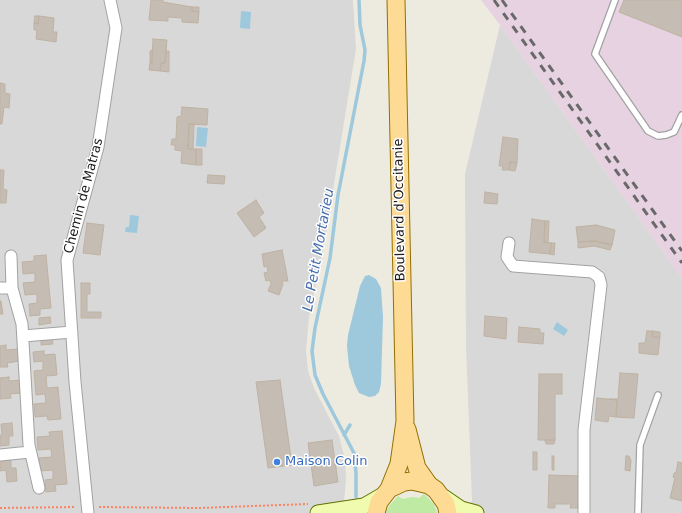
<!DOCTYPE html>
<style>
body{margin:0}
canvas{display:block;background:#edeae0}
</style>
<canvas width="682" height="513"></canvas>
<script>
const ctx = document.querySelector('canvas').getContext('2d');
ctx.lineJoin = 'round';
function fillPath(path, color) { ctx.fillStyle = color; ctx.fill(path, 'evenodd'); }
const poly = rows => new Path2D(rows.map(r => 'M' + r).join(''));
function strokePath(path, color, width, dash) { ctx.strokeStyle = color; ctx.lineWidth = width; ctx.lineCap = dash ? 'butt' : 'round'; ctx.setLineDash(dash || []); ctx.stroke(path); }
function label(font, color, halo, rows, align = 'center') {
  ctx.font = font + ' "DejaVu Sans",sans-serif'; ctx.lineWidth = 3; ctx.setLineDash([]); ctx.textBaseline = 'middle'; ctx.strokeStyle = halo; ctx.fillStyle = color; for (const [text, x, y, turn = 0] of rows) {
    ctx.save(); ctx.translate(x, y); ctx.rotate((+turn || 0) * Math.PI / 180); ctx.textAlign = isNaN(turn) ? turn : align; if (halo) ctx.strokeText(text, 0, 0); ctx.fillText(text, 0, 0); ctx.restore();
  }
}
const residential = poly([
 [0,0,353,0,356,49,324,245,309,317,306,351,308,371,314,388,339,436,345,459,346,480,343,513,0,513],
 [500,25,682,278,682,513,469,513,472,500,466,346,465,174]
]);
const industrial = poly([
 [481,0,682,0,682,278,500,25]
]);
const grass = poly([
 [424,494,434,504,437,513,386,513,389,506,398,496,403,499,412,497,419,498]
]);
const water = poly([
 [241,11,251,12,250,29,240,28],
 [197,127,208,128,206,147,196,146],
 [130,215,139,216,137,233,125,232,126,227,129,227],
 [369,275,376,279,381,288,383,317,381,384,379,392,375,396,369,397,359,393,355,385,349,366,347,346,348,335,360,286,365,276],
 [557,322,568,330,564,336,553,329]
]);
const stream = poly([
 [344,435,350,425],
 [356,497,356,473,354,453,323,394,315,375,312,351,315,328,330,258,338,195,364,61,365,50,360,25,359,0]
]);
const building = poly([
 [151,0,163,0,163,2,192,7,192,11,199,12,198,23,182,22,182,18,168,17,168,21,149,20,151,0],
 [624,0,682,0,682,37,619,12,624,0],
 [192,7,199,7,199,12,192,11,192,7],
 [35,16,39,16,38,24,34,23,35,16],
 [39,16,54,18,53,32,57,32,56,42,36,39,37,30,34,30,34,23,38,24,39,16],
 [153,39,167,40,165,63,161,63,160,71,149,70,150,63,152,63,153,39],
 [152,50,152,63,150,63,150,51,152,50],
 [166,51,169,51,169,72,160,71,161,63,165,63,166,51],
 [0,83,5,84,5,93,10,94,9,108,4,107,2,124,0,124,0,83],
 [182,107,208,109,207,125,189,124,188,149,196,149,196,165,181,163,182,151,175,150,175,145,171,145,172,139,176,139,177,117,181,116,182,107],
 [189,124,194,124,193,149,188,149,189,124],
 [503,137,518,139,517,163,510,162,509,170,502,170,503,166,499,166,503,137],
 [196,149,202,149,202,165,196,165,196,149],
 [510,162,517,163,515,171,509,170,510,162],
 [0,170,4,170,3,189,7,190,6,203,0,203,0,170],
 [208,175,225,176,224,184,207,183,208,175],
 [485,192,498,194,497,204,484,203,485,192],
 [256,200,264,213,259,217,266,228,254,237,237,213,256,200],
 [532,219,545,221,544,242,551,243,550,254,529,252,532,219],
 [545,221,549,221,548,243,544,242,545,221],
 [87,223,104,225,100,255,83,253,87,223],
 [596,225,615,230,612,245,595,241,578,242,576,227,596,225],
 [595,241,612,245,610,250,594,246,578,248,578,242,595,241],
 [551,243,555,243,554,255,550,254,551,243],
 [282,250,288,281,282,281,283,284,279,295,268,291,271,284,270,280,266,281,264,273,268,272,267,266,264,267,262,254,282,250],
 [46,255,51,308,40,309,40,315,30,316,29,304,37,303,37,294,25,295,23,283,35,282,35,273,23,274,22,262,34,261,34,256,46,255],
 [81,283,90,283,90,294,87,294,87,312,101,312,101,318,81,318,81,283],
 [0,301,1,301,3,314,0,314,0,301],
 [485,316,507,318,506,339,484,336,485,316],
 [50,317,51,323,39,325,39,318,50,317],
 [519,327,540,329,540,333,544,333,543,344,518,342,519,327],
 [647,331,653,331,652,337,660,337,658,355,639,353,639,343,645,343,647,331],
 [653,331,660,332,660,337,652,337,653,331],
 [52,338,53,344,41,345,41,339,52,338],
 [6,345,6,350,18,349,20,361,7,363,8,367,0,367,0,346,6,345],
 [44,351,44,355,55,354,57,375,46,376,47,388,58,387,61,419,48,420,47,416,35,417,34,404,46,403,45,394,36,395,34,371,43,370,43,361,34,362,33,352,44,351],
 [620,373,638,374,634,418,616,417,617,400,609,399,618,399,620,373],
 [539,374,562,374,562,394,555,394,555,440,538,440,539,374],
 [9,377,9,381,21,380,22,393,10,394,11,398,0,399,0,378,9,377],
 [280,380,292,465,268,468,256,382,280,380],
 [597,398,617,400,616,417,609,416,608,422,595,420,597,398],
 [12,423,13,436,9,436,9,445,0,446,0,435,2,435,1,424,12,423],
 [62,431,67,484,55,485,56,491,46,492,45,480,53,479,53,470,40,471,39,458,52,457,51,449,38,450,37,437,50,436,49,432,62,431],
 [332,440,338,482,314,486,308,443,332,440],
 [545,440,555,440,554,444,546,444,545,440],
 [533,452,537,452,537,470,533,470,533,452],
 [552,456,554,456,554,470,552,470,552,456],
 [626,456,629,456,631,461,630,471,625,470,626,456],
 [11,459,11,468,16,468,17,481,7,482,6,470,0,471,0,460,11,459],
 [678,462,682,463,682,501,670,498,675,478,673,477,674,473,676,473,678,462],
 [549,475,579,476,578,508,570,508,571,504,555,504,555,508,548,508,549,475]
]);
const path = poly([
 [99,507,199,508,308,504],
 [0,508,76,507]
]);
const lane = poly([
 [615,0,595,54,648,131,658,136,666,135,674,132,682,115],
 [638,513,640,445,658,395]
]);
const street = poly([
 [509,243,507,257,513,266,592,272,599,277,601,285,584,430,584,513],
 [11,256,12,288,22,324,29,445,39,488],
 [0,288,12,288],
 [23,336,72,332],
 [0,455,30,452],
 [88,513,75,382,67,260,98,147,116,28,110,0]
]);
const secondary = poly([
 [442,496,461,509,476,513],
 [318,513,364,506,383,495]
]);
const primary = poly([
 [407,429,417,468,429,485],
 [389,489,399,464,405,421,396,0],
 [376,513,379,502,389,489,404,482,412,481,429,485,436,490,446,504,448,513]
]);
const rail = poly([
 [494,0,682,263],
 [502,0,682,251]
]);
const markers = [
 [277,462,4,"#3f7fe0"]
];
const streetNames = [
 ["Chemin de Matras",84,196,-75],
 ["Boulevard d'Occitanie",400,210,-91]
];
const shopNames = [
 ["Maison Colin",285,462]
];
const waterNames = [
 ["Le Petit Mortarieu",319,250,-80]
];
fillPath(residential, '#d9d8d8');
fillPath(industrial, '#e7d2e1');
fillPath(grass, '#bfeaa3');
fillPath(water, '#9ec9dd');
strokePath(stream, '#9ec9dd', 3.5);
fillPath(building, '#c5bdb3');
strokePath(building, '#bfb2a2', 1);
strokePath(lane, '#a2a2a2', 8);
strokePath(street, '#a2a2a2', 13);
strokePath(secondary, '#5c7301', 17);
strokePath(primary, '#927000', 19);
strokePath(path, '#fe8061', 2, [2, 2]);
strokePath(lane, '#fff', 5.5);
strokePath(street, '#fff', 11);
strokePath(secondary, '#f0fbb0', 15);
strokePath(primary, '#fedb94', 17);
strokePath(rail, '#696969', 3, [8, 8]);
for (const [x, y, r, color] of markers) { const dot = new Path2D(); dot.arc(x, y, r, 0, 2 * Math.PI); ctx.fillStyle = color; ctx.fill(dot); strokePath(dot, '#fff', 1.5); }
label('13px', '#1b1b1b', '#fff', streetNames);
label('13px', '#366cbe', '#fff', shopNames, 'left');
label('italic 14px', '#466fad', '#fff', waterNames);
</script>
